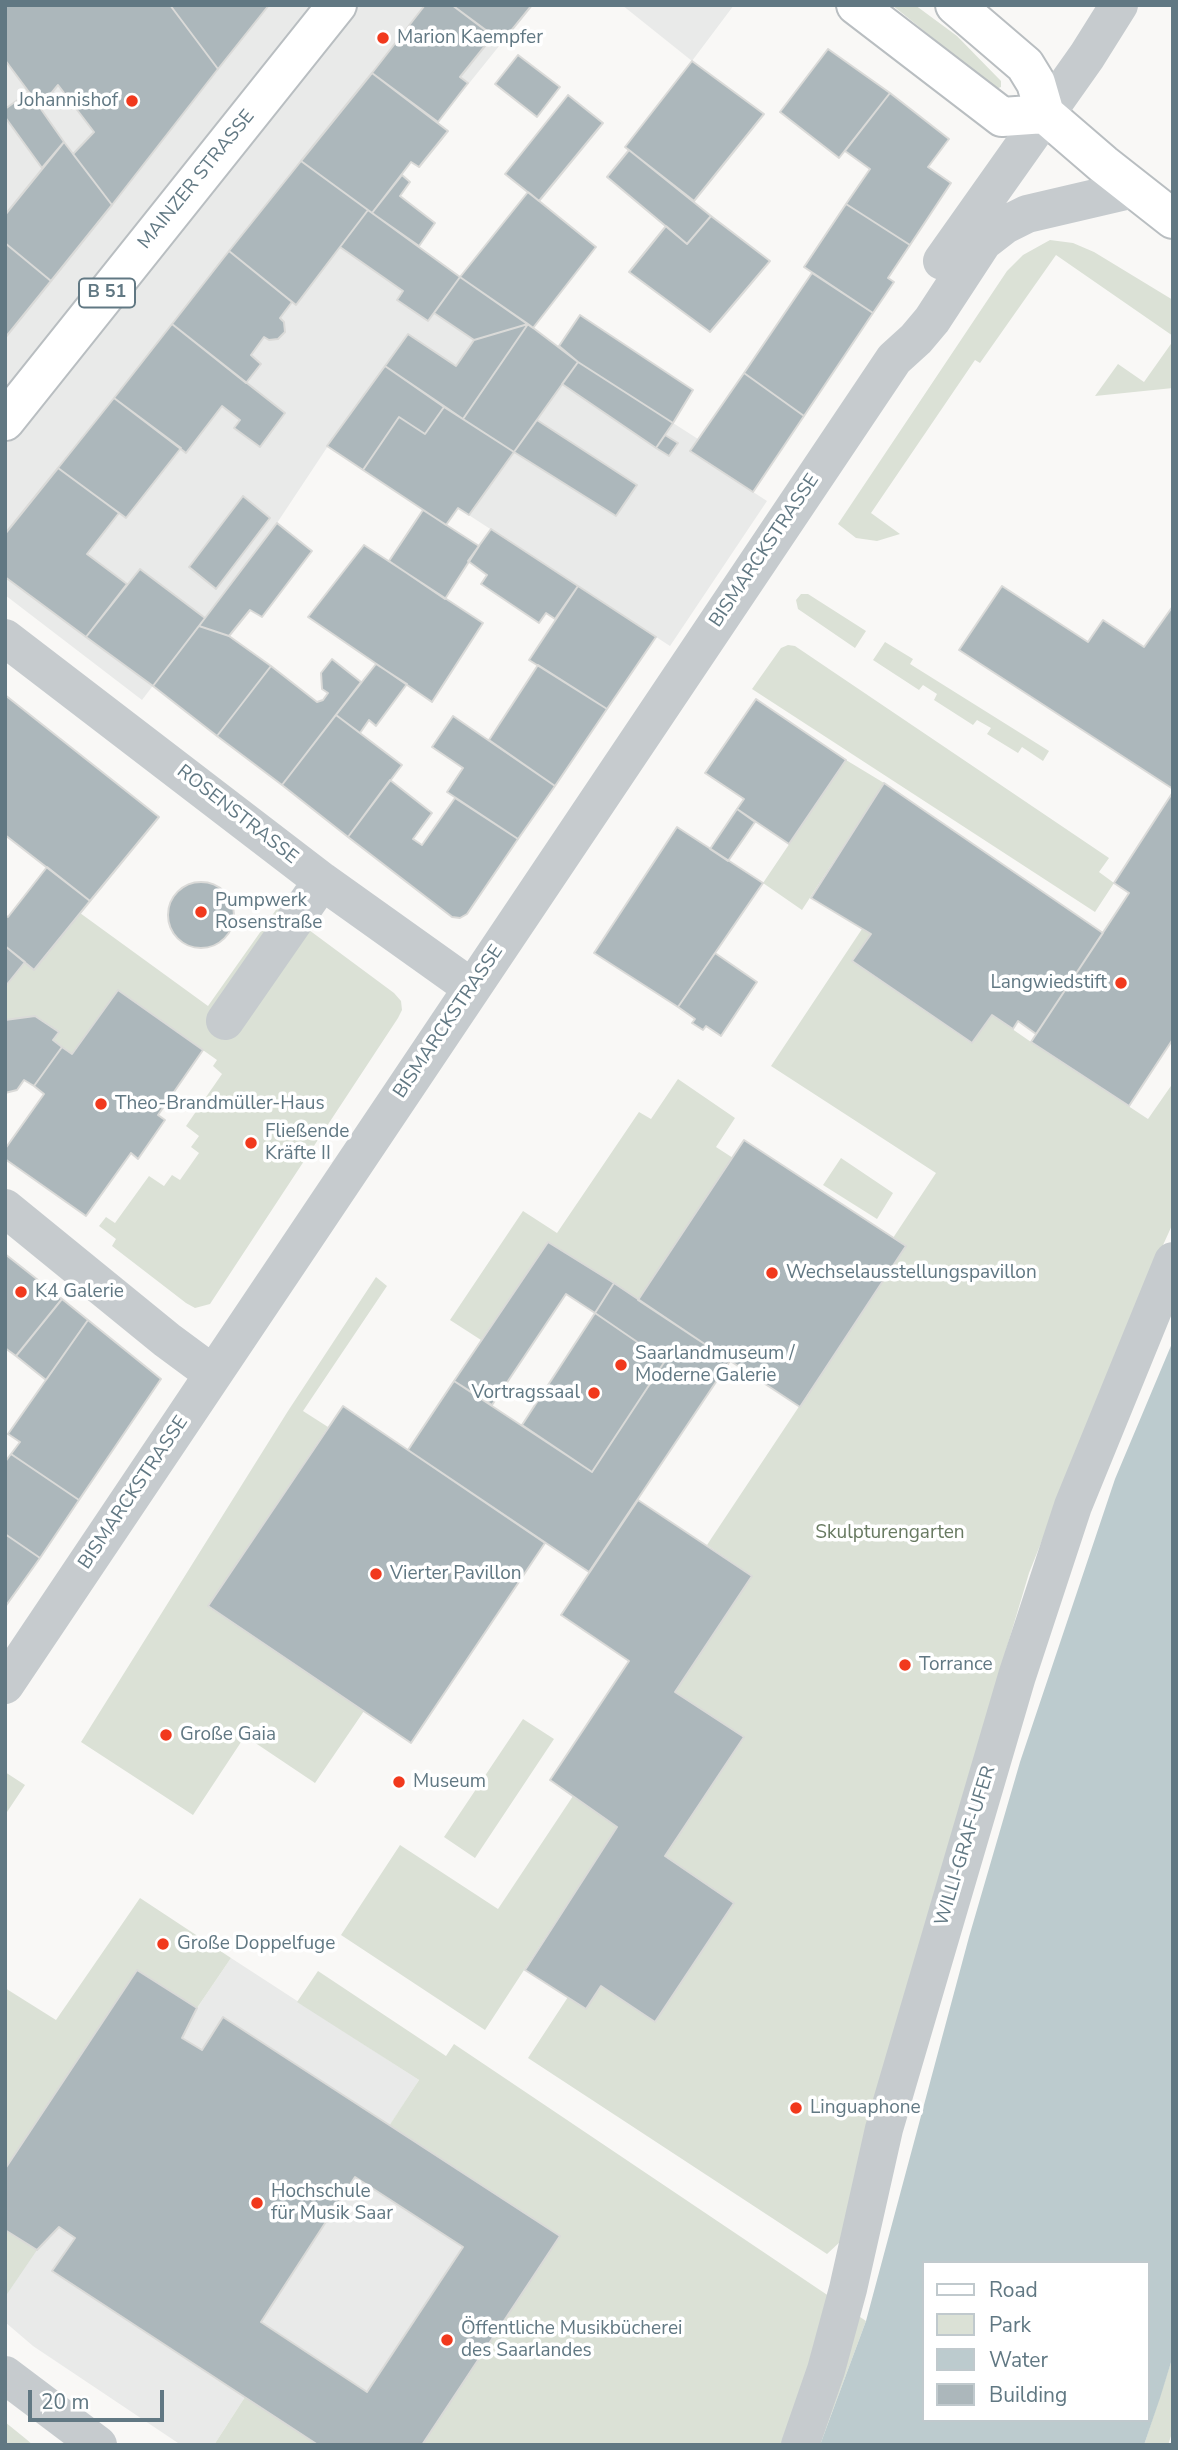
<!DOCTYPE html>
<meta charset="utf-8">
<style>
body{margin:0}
#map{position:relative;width:1178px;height:2450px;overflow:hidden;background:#f9f8f6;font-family:"Nunito Sans",sans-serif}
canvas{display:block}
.frame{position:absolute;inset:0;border:7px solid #617883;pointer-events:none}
.legend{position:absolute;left:922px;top:2261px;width:228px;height:161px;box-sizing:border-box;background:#fff;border:2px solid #c0c9cd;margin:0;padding:9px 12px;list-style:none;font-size:21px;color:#617883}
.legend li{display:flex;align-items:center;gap:14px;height:35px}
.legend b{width:35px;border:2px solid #c0c9cd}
.scale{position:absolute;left:28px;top:2390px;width:136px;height:32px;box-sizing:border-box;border:4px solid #617883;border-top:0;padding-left:9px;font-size:21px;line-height:24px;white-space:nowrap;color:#617883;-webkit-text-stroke:5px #fff;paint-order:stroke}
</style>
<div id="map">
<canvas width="1178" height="2450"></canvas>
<div class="frame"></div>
<ul class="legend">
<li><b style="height:9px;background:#fff"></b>Road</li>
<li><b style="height:19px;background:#dbe1d6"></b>Park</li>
<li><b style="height:19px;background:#bccbce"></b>Water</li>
<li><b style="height:19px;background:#acb7bb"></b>Building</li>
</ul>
<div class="scale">20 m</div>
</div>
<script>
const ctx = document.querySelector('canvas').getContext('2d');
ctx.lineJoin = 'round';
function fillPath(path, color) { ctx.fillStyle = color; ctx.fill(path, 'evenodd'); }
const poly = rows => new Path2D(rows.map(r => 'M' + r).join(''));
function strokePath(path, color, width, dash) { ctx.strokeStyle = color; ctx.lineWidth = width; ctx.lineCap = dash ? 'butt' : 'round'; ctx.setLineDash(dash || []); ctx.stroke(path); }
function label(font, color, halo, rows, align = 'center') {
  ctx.font = font + ' "Nunito Sans",sans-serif'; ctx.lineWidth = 7; ctx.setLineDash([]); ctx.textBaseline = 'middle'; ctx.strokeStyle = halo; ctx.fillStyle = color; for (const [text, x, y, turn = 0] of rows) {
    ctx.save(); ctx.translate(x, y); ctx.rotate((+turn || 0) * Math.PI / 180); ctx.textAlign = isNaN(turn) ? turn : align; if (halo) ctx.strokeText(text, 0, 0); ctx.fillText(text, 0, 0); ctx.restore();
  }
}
const built = poly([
 [5,5,532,5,438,122,448,131,442,140,419,167,411,162,373,213,578,362,698,439,690,451,767,501,670,646,458,508,446,525,328,446,277,523,142,700,5,595],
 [622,5,734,5,692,61],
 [231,1958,419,2080,390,2125,560,2236,422,2445,245,2397,214,2445,181,2445,33,2346,5,2322,5,2169,137,1970,197,2008]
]);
const green = poly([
 [892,5,915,5,957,36,1001,81,1001,87,996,89],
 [1050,240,1073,243,1094,252,1173,300,1173,336,1056,255,980,363,975,360,871,513,900,534,877,541,856,538,838,524,1007,271,1023,255],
 [1173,341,1173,388,1095,396,1118,364,1144,382],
 [801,594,808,594,866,631,855,648,798,609,796,600],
 [885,642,913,659,910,664,1049,751,1043,761,1022,747,1018,753,987,734,991,728,977,720,973,725,934,700,937,694,923,685,919,690,873,660],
 [788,645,795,646,829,669,1109,858,1099,872,1114,883,1095,912,752,689,781,648],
 [846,760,884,783,802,910,763,883],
 [278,907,394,993,401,1001,402,1010,398,1018,210,1304,195,1308,186,1303,112,1246,116,1239,99,1226,106,1217,115,1223,149,1176,164,1186,172,1175,180,1180,199,1153,191,1147,199,1136,186,1126,222,1074,213,1066,217,1060,118,990,72,1054,53,1040,59,1032,35,1016,5,1020,5,987,25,962,34,969,80,913,208,1006],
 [862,929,871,934,853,962,971,1043,992,1015,1031,1042,1148,1119,1173,1083,1173,1223,1136,1305,1029,1573,982,1731,841,2241,827,2254,528,2058,568,1997,586,2009,601,1986,655,2022,734,1903,665,1856,744,1738,675,1692,752,1576,707,1545,905,1247,893,1238,936,1173,771,1066],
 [678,1079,735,1118,716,1147,733,1158,638,1300,548,1242,481,1340,450,1320,523,1211,557,1233,639,1112,651,1119],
 [841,1158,893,1193,877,1219,823,1185],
 [376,1277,387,1286,303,1411,328,1427,208,1606,364,1711,315,1783,245,1736,193,1815,81,1742,288,1411],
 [523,1719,554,1739,475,1858,444,1837],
 [5,1772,25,1785,5,1815],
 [573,1796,617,1827,485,2030,341,1935,400,1845,498,1909],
 [140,1898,231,1958,197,2008,137,1970,5,2169,5,1988,56,2020],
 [318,1971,446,2056,454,2044,866,2321,820,2445,422,2445,559,2236,389,2126,419,2080,297,2002],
 [5,2230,37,2250,5,2297],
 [1173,2356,1173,2430,1168,2445,1144,2445],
 [245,2397,318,2445,214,2445],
 [5,2422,26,2439,33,2445,5,2445]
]);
const water = poly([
 [1173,1341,1173,2356,1160,2398,1144,2445,820,2445,866,2321,969,1937,1020,1762,1115,1479],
 [924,2263,1148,2263,1148,2420,924,2420]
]);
const building = poly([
 [5,5,170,5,218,69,112,205,73,154,94,132,58,85,40,107,5,60,5,5],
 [170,5,269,5,218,69,170,5],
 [425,5,452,5,493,36,460,77,468,83,438,122,372,73,425,5],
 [452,5,532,5,502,42,452,5],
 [828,49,890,93,839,158,780,112,828,49],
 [518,55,560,87,537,117,495,84,518,55],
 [692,61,764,114,694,201,625,147,692,61],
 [372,73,448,131,419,167,411,162,372,213,301,161,372,73],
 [29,92,64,142,42,168,5,117,5,109,29,92],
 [890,93,949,139,928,167,951,183,910,245,846,204,870,169,845,151,890,93],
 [568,95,603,123,539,201,505,174,568,95],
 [64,142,112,205,51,281,5,243,5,215,64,142],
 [629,150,711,216,687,244,607,177,629,150],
 [301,161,368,210,296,305,229,251,301,161],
 [402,175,410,182,400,196,435,223,419,246,372,213,402,175],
 [528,192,596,247,533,328,460,277,528,192],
 [846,204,910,245,888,278,894,282,873,313,804,267,846,204],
 [368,210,460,277,428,321,397,300,403,291,340,247,368,210],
 [711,216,770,261,710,332,629,272,666,226,687,244,711,216],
 [5,243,51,281,5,338,5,243],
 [229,251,292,302,280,318,284,322,285,332,278,339,269,340,264,337,251,355,261,364,246,383,172,324,229,251],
 [812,273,873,313,804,416,744,373,812,273],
 [460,277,528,324,474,340,434,313,460,277],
 [580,315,693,390,673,423,578,362,559,346,580,315],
 [172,324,285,413,260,447,234,428,240,420,222,406,186,453,114,398,172,324],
 [528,324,578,362,514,452,463,419,528,324],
 [528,324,463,419,385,366,408,334,456,366,474,340,528,324],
 [578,362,673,423,656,448,562,384,578,362],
 [385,366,444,407,425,434,399,417,363,470,327,446,385,366],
 [744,373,804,416,753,492,690,451,744,373],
 [114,398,181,448,126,518,58,468,114,398],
 [444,407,514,452,469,515,458,508,446,525,363,470,399,417,425,434,444,407],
 [537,420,637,485,616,516,514,452,537,420],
 [665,435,678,443,669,456,656,448,665,435],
 [58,468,119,513,87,554,127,584,86,637,5,577,5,534,58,468],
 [243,496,270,518,216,589,189,567,243,496],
 [423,510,479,546,445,599,389,561,423,510],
 [277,523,312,551,262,617,250,610,229,636,199,626,277,523],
 [491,529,578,586,555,619,546,613,539,623,481,584,487,575,468,561,491,529],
 [364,545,483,623,432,702,308,617,364,545],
 [140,569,205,618,153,686,86,637,140,569],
 [578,586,656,637,607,709,529,660,578,586],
 [1002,586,1088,642,1103,620,1144,647,1173,606,1173,789,959,650,1002,586],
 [199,626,229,636,271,666,217,736,153,686,199,626],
 [332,659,361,682,282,785,217,736,271,666,317,702,323,700,328,693,322,689,321,673,332,659],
 [376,664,407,684,376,726,369,720,360,733,336,715,376,664],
 [538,665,607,709,555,786,489,740,538,665],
 [5,695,159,817,90,901,5,835,5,695],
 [756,699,846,760,789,844,737,809,744,799,705,773,756,699],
 [336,715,402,765,348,837,282,785,336,715],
 [453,716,555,786,518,839,447,792,463,768,432,747,453,716],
 [390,780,432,813,413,839,422,845,455,798,518,839,467,914,460,918,452,917,348,837,390,780],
 [884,783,1103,933,1036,1034,1018,1021,1013,1029,992,1015,972,1043,852,961,871,934,811,898,884,783],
 [1173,792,1173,1039,1129,1106,1031,1042,1129,893,1114,883,1173,792],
 [737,809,755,822,728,861,710,849,737,809],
 [677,827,763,883,678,1007,594,953,677,827],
 [47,867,90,901,34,970,5,946,5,915,8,917,47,867],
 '168 915a33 33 0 1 1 66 0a33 33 0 1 1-66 0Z',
 [5,946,25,962,5,987,5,946],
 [715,953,757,982,721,1036,706,1026,703,1030,692,1023,695,1019,678,1007,715,953],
 [118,990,203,1050,158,1115,165,1120,138,1159,131,1153,86,1216,5,1159,5,1149,44,1094,34,1086,62,1047,72,1054,118,990],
 [35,1016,59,1032,53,1040,62,1047,34,1086,24,1080,17,1090,5,1093,5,1020,35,1016],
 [744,1140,906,1246,800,1407,638,1300,744,1140],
 [548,1242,614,1283,595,1313,566,1294,492,1405,454,1381,548,1242],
 [5,1254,62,1299,16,1356,5,1348,5,1254],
 [614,1283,730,1361,589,1572,408,1450,454,1381,592,1472,665,1361,595,1313,614,1283],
 [62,1299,88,1320,46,1380,16,1356,62,1299],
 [595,1313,665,1361,592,1472,522,1425,595,1313],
 [88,1320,161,1379,79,1500,11,1454,20,1442,8,1434,88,1320],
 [343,1406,545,1543,411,1743,208,1606,343,1406],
 [11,1454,79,1500,40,1558,5,1534,5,1462,11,1454],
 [638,1500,752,1576,675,1692,744,1737,665,1856,734,1903,655,2022,601,1986,586,2009,525,1970,617,1827,550,1780,629,1661,561,1615,638,1500],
 [5,1534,40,1558,5,1607,5,1534],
 [137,1970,197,2008,182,2038,202,2050,223,2017,560,2236,422,2445,318,2445,52,2271,75,2238,59,2227,37,2250,5,2230,5,2169,137,1970],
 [355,2177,463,2247,367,2392,261,2322,355,2177]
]);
const minor = poly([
 [942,261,1087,56,1119,5],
 [5,638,322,881,472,988],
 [225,1021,322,881],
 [5,1208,167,1340,213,1374],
 [5,1685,894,359,916,339,932,320,983,242,1005,225,1027,214,1134,189],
 [5,2375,98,2445],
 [800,2445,826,2370,848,2289,884,2129,1017,1676,1073,1506,1173,1261]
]);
const major = poly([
 [856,5,1002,117,1045,114],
 [955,5,1025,65,1036,83,1045,114,1103,164,1173,219],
 [5,421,337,5]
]);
const markers = [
 [383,38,7,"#f1391d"],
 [132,101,7,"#f1391d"],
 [201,912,7,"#f1391d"],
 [1121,983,7,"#f1391d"],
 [101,1104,7,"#f1391d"],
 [251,1143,7,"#f1391d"],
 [772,1273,7,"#f1391d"],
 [21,1292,7,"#f1391d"],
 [621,1365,7,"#f1391d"],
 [594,1393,7,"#f1391d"],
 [376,1574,7,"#f1391d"],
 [905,1665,7,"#f1391d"],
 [166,1735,7,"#f1391d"],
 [399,1782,7,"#f1391d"],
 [163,1944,7,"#f1391d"],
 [796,2108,7,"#f1391d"],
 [257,2203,7,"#f1391d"],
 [447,2340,7,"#f1391d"]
];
const shields = [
 [107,293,56]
];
const shieldNames = [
 ["B 51",107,293]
];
const poiNames = [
 ["Marion Kaempfer",397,38],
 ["Johannishof",118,101,"right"],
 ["Pumpwerk",215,901],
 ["Rosenstraße",215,923],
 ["Langwiedstift",1107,983,"right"],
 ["Theo-Brandmüller-Haus",115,1104],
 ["Fließende",265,1132],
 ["Kräfte II",265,1154],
 ["Wechselausstellungspavillon",786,1273],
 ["K4 Galerie",35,1292],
 ["Saarlandmuseum /",635,1354],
 ["Moderne Galerie",635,1376],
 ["Vortragssaal",580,1393,"right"],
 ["Vierter Pavillon",390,1574],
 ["Torrance",919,1665],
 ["Große Gaia",180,1735],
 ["Museum",413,1782],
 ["Große Doppelfuge",177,1944],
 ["Linguaphone",810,2108],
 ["Hochschule",271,2192],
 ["für Musik Saar",271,2214],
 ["Öffentliche Musikbücherei",461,2329],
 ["des Saarlandes",461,2351]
];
const streetNames = [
 ["MAINZER STRASSE",197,180,-51],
 ["BISMARCKSTRASSE",765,551,-56],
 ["ROSENSTRASSE",237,815,38],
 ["BISMARCKSTRASSE",449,1022,-56],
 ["BISMARCKSTRASSE",134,1493,-56],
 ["WILLI-GRAF-UFER",966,1846,-73]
];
const parkNames = [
 ["Skulpturengarten",890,1533]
];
fillPath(built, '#e9eae9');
fillPath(green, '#dbe1d6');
fillPath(water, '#bccbce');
fillPath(building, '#acb7bb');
strokePath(building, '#dadad8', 2);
strokePath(major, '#b9bec1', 42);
strokePath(minor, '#c6cbce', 38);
strokePath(major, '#fff', 38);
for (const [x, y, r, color] of markers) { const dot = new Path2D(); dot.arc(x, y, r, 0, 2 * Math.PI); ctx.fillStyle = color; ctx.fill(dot); strokePath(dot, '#fff', 2.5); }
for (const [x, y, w] of shields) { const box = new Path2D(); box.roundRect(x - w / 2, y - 14.5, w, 29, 5); ctx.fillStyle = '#fff'; ctx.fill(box); strokePath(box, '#617883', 2); }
label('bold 18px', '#617883', null, shieldNames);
label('19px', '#617883', '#fff', poiNames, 'left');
label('19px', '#617883', '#fff', streetNames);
label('19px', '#687a61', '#fff', parkNames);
</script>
